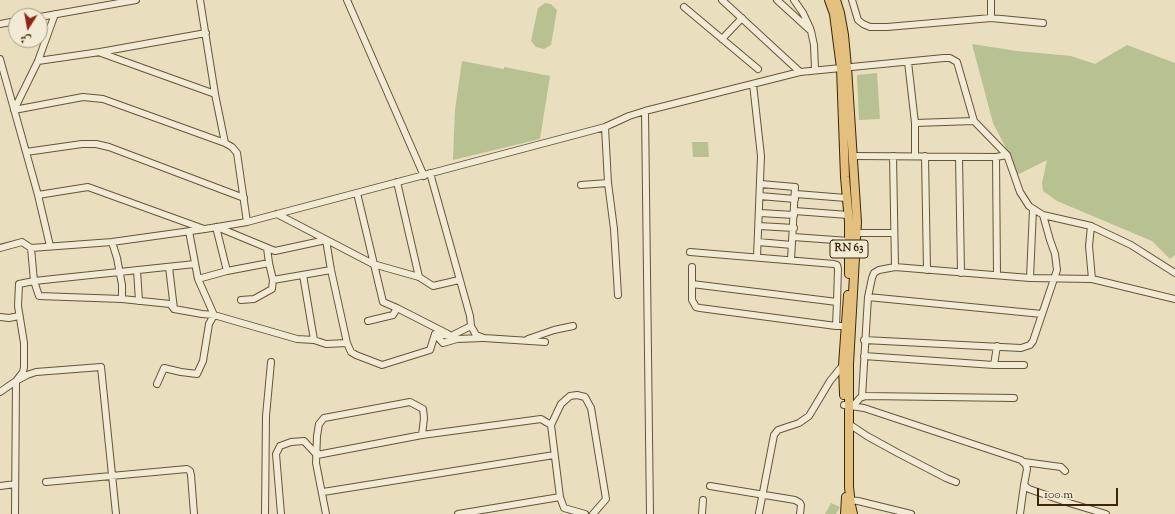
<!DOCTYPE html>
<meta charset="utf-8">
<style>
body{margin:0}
#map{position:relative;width:1175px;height:514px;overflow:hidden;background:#e9dfbe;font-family:"Sorts Mill Goudy",Amiri,serif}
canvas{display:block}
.north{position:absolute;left:8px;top:8px;width:40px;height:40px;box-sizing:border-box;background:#f1ead5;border:1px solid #a99c83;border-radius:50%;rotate:191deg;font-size:11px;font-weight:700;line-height:16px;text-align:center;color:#3d2607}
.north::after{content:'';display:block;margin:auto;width:14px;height:18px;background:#8f2418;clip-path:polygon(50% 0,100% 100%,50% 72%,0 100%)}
.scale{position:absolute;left:1037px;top:488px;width:81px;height:18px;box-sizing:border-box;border:2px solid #3d2607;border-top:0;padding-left:5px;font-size:12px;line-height:14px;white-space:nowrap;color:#3d2607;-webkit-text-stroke:3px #f1ead5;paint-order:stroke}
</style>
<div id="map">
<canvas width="1175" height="514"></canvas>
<div class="north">ش</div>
<div class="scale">100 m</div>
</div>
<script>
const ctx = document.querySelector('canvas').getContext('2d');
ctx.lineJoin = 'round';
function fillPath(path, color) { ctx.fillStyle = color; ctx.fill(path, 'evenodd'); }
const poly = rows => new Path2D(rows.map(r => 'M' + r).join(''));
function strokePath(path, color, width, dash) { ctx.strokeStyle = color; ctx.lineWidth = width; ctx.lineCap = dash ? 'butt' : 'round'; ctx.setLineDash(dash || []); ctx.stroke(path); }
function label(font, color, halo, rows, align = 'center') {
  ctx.font = font + ' "Sorts Mill Goudy",serif'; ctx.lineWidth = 4; ctx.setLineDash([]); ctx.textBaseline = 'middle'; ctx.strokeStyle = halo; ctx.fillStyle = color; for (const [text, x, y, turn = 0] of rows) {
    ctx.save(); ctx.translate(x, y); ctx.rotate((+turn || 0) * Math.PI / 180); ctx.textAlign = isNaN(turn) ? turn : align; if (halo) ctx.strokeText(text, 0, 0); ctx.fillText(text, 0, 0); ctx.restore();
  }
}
const green = poly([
 [545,3,551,4,557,10,551,45,544,49,536,47,531,41,538,8],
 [972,44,1017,51,1071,56,1095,64,1127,45,1175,63,1175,255,1170,259,1152,241,1057,201,1043,191,1042,183,1047,160,1017,175,1007,150,993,123],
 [462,61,504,69,504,67,550,76,540,139,453,160,455,110],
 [877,73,880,119,859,120,857,75],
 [692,142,708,142,709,157,693,157],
 [831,503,840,507,836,514,825,514]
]);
const minor = poly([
 [200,0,215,94,225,143,232,147,237,153,247,222],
 [347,0,424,176],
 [722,0,800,72],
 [777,0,811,31,814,45,815,70],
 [794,0,803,13,810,28],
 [852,0,858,20,863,24,870,27,887,27,991,18,1043,23],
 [991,0,991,18],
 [684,7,758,69],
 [40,17,136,0],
 [0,24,16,21],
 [722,39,742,18],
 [101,53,215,94],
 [0,59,38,195,50,246],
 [38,61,100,52,206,33],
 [908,62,915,123,915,156],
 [753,84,761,156,757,257],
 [14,110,83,97,103,99,225,143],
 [14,110,38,61,55,14],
 [645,111,650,514],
 [915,123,974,121],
 [605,127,608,183,614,229,618,295],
 [26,152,82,144,96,144,109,147,244,198],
 [853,156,996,157,1007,155],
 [893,156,895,267],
 [925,156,927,270],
 [959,157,961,273],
 [996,157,997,275],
 [397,182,419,277],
 [761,184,795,187,791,260],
 [581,185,608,183],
 [357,193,383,302,397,308,448,334],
 [796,194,846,198],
 [38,195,88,187,204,229],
 [760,196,795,199],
 [795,211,848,215],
 [760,213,794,215],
 [277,214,373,264,419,277,433,286,459,280],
 [759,226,794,228],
 [1091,226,1089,246,1092,279],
 [216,227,227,271],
 [217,227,275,251,326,240,331,270,347,343],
 [857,233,894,233],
 [793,237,849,241],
 [112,242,117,258,122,285,122,299,170,304,174,309,202,314,214,315,297,339,314,340,326,344,347,343,351,352,356,355,382,365,430,350,435,334,451,336,471,326,470,316,430,173],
 [758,242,792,245],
 [0,248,22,242,31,248,112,242,205,229,247,222,605,127,629,116,645,111,800,72,944,58,950,58,957,62,974,121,1007,155,1020,192,1029,206,1043,215,1091,226,1131,245,1175,273],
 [31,248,34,281,39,296,122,299],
 [267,248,269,263,273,280,331,270],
 [690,252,834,264,837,265,838,269,837,302,692,284],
 [169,267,174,309],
 [692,267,692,300,696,307,700,308,836,326,849,326],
 [137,270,139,301],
 [303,275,314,340],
 [1030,278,1033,209],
 [198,279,227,271,269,263],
 [868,297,1042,314],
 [241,300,254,299,272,289,273,280],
 [0,317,9,318,19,316],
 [368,321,393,315,397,308],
 [471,326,476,335,484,338,545,342],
 [836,326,837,302],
 [435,334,443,343,457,339,483,338],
 [528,339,554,330,573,326],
 [864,340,1021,348,1030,345,1033,341,1057,270,1055,254,1050,240,1043,215],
 [864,356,994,365,1024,365],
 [994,365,997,346],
 [157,384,164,368,181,372,197,374,203,361,209,324,214,315,198,279,189,231],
 [0,392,16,381,27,375,36,372,101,367,116,514],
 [862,397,868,297,872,278,874,273,879,270,895,267,1030,278,1092,279,1175,299],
 [844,405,864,408,1021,460,1026,465,1027,469,1024,485,1029,489,1066,502,1106,514],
 [853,406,860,398,866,396,1014,398],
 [849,424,867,436,896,452,946,478,956,482],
 [551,425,561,404,570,396,577,395,585,397,591,408,606,499,593,514],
 [1024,462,1061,467,1065,471],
 [46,482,187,469,190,471,191,475,194,514],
 [0,486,15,484],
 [710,486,795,500,800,503,801,505,800,514],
 [323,492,554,455],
 [560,497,564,508,585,514],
 [848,500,858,501,911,514],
 [759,513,774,435,778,430,799,423,809,416,830,381,843,365],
 [15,514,16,381,23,372,24,367,24,343,18,306,19,284,34,281,195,264],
 [265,514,266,416,271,362],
 [281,514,276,454,280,446,291,442,304,441,317,455,422,435,541,419,551,425,560,497,458,514],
 [326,514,316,463,317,436,319,424,324,418,410,402,423,409,424,418,422,435],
 [702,514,703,500],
 [1020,514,1024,485]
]);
const major = poly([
 [829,0,834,14,841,68,845,177,849,222,849,274],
 [836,0,840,13,844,35,847,67,857,222,849,364,849,487,851,505,853,514],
 [844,395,843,365,848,295],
 [845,514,846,497]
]);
const shields = [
 [849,249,38]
];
const shieldNames = [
 ["RN 63",849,249]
];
fillPath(green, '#b7c191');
strokePath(minor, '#685435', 8);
strokePath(major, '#3d2607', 10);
strokePath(minor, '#f1ead5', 6);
strokePath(major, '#e4c07f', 8);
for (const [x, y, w] of shields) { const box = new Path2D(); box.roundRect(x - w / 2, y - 9, w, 18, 3); ctx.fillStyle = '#f1ead5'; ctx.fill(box); strokePath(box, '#3d2607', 1); }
label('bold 11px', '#3d2607', null, shieldNames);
</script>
